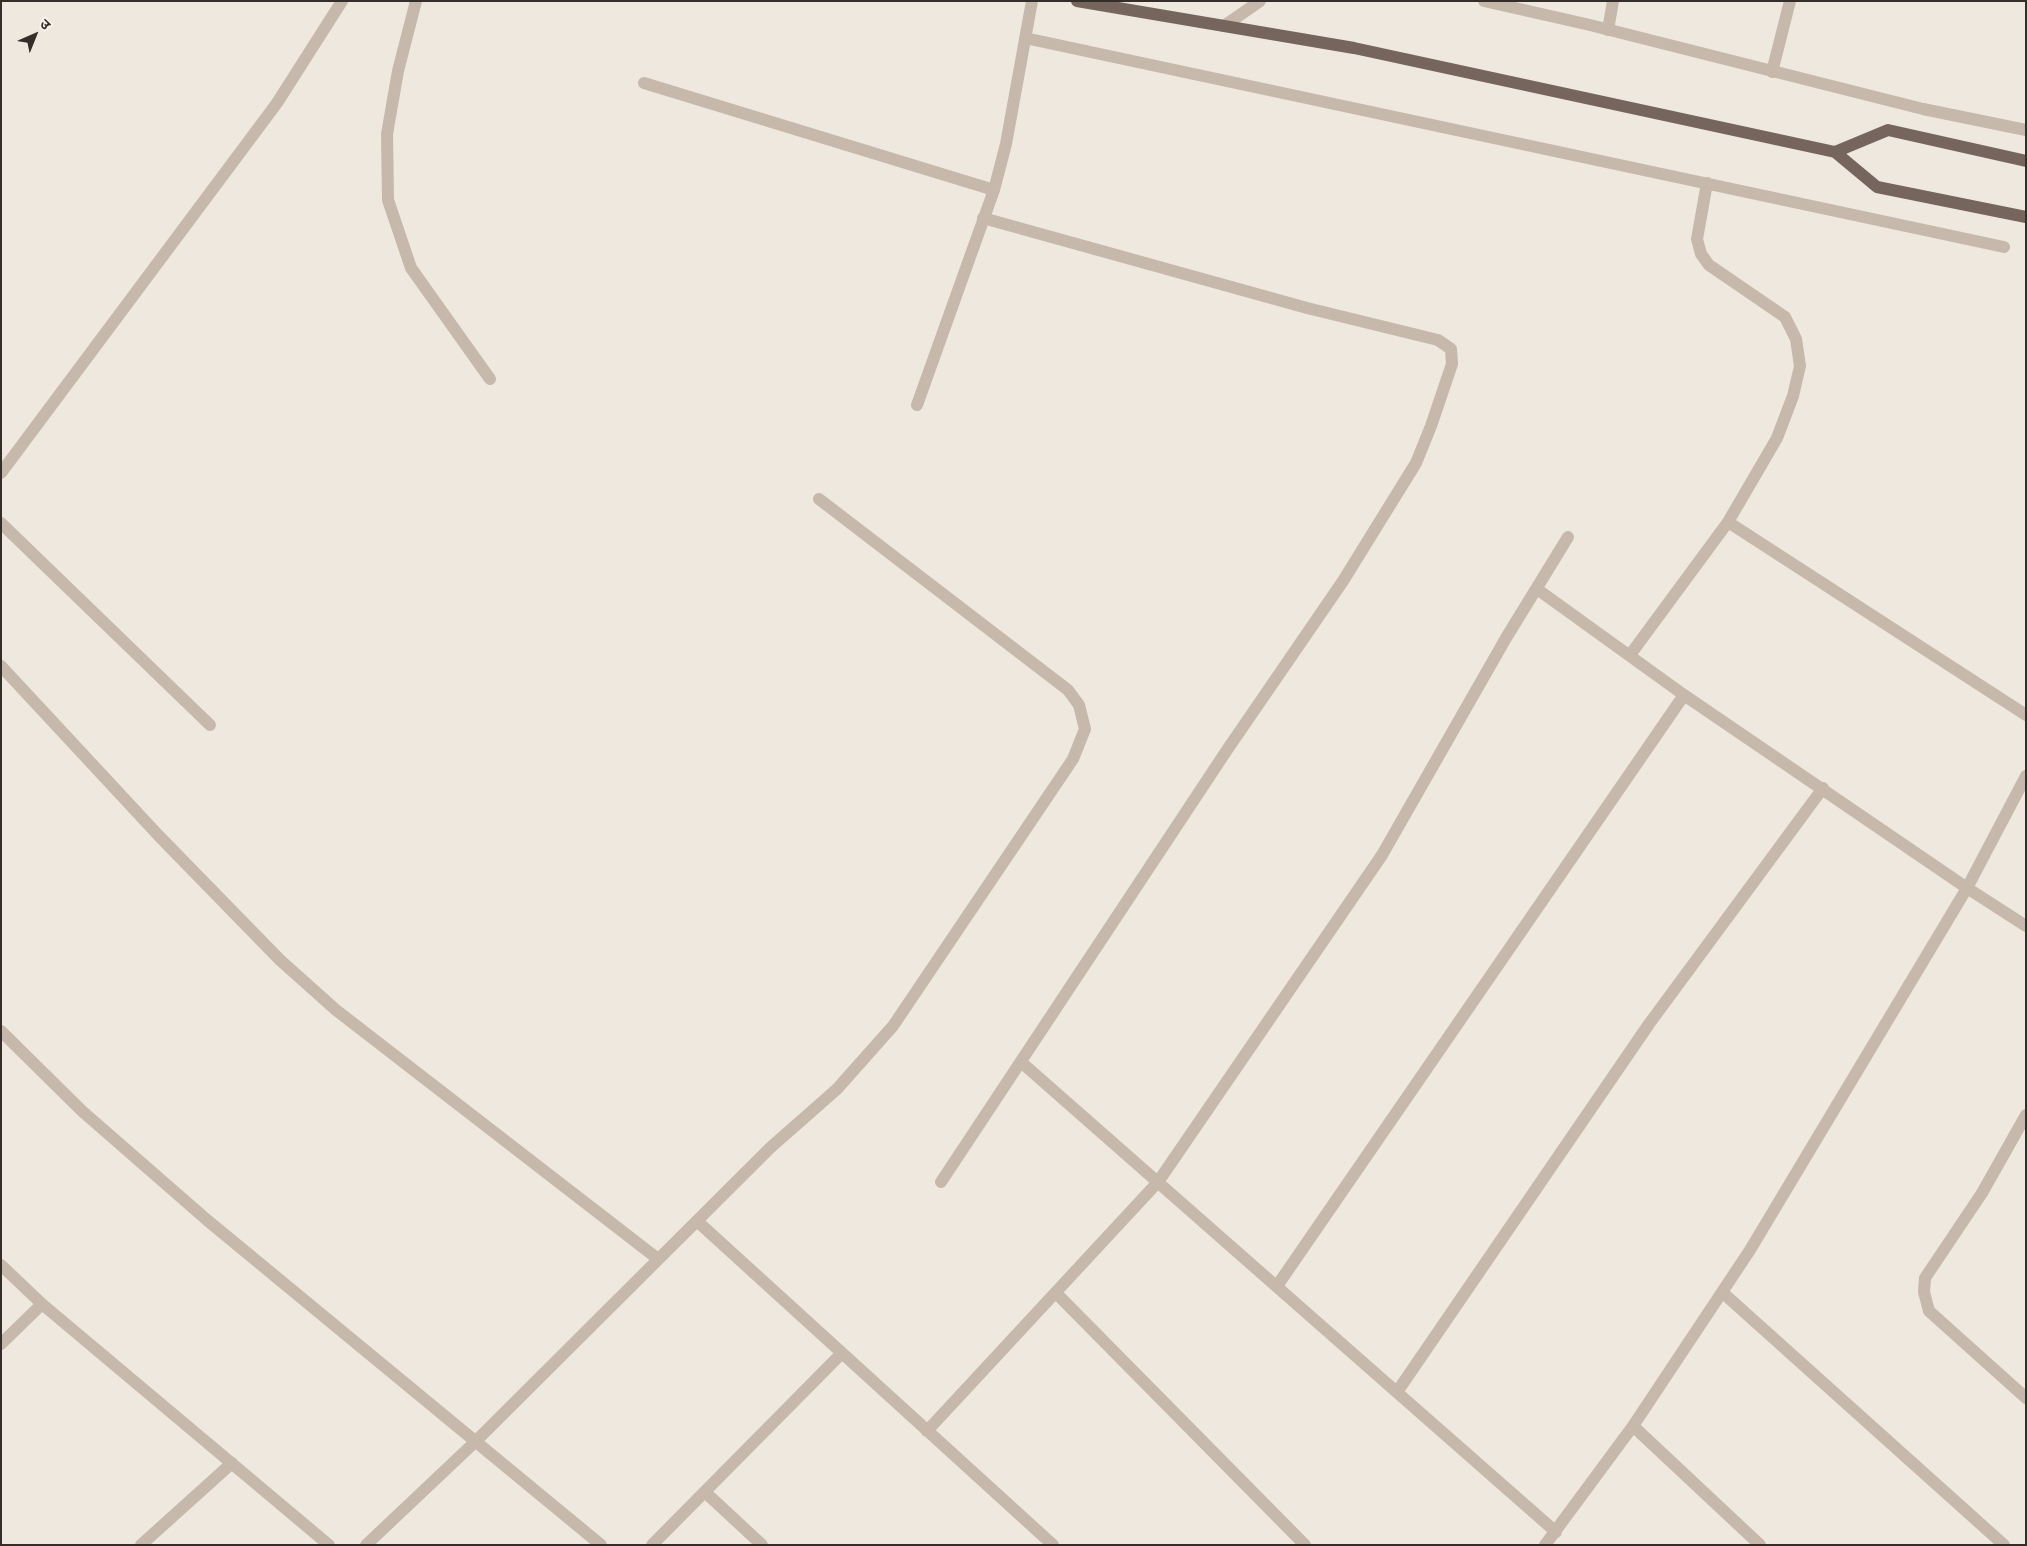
<!DOCTYPE html>
<meta charset="utf-8">
<style>
body{margin:0}
#map{position:relative;width:2027px;height:1546px;overflow:hidden;background:#efe8de;font-family:"PT Sans","Noto Sans Devanagari",sans-serif}
canvas{display:block}
.frame{position:absolute;inset:0;border:2px solid #352d29;pointer-events:none}
.north{position:absolute;left:10px;top:10px;width:50px;height:50px;-webkit-text-stroke:4px #f7f1e9;paint-order:stroke;rotate:44deg;font-size:14px;font-weight:700;line-height:20px;text-align:center;color:#352d29}
.north::after{content:'';display:block;margin:auto;width:18px;height:22px;background:#352d29;clip-path:polygon(50% 0,100% 100%,50% 72%,0 100%)}
</style>
<div id="map">
<canvas width="2027" height="1546"></canvas>
<div class="frame"></div>
<div class="north">उ</div>
</div>
<script>
const ctx = document.querySelector('canvas').getContext('2d');
ctx.lineJoin = 'round';
const poly = rows => new Path2D(rows.map(r => 'M' + r).join(''));
function strokePath(path, color, width, dash) { ctx.strokeStyle = color; ctx.lineWidth = width; ctx.lineCap = dash ? 'butt' : 'round'; ctx.setLineDash(dash || []); ctx.stroke(path); }
const service = poly([
 [416,1,398,71,387,134,388,200,411,268,490,379]
]);
const minor = poly([
 [1484,1,1590,25,1923,109,2026,130],
 [1224,26,1260,1],
 [1608,30,1613,1],
 [1025,38,2004,247],
 [1772,72,1790,1],
 [644,83,994,190],
 [917,405,994,190,1006,144,1032,1],
 [1,473,277,103,342,1],
 [1728,522,2026,715],
 [1,523,210,725],
 [1537,589,1684,695,1967,888,2026,926],
 [1630,655,1728,522,1777,438,1793,396,1800,366,1796,339,1785,317,1709,265,1701,254,1697,239,1707,183],
 [1,666,159,836,280,960,336,1010,658,1259],
 [1,1031,82,1111,207,1220,601,1545],
 [1021,1062,1556,1532],
 [2026,1115,1982,1193,1925,1278,1924,1292,1929,1311,2026,1398],
 [941,1182,1227,750,1343,581,1416,463,1431,426,1452,364,1451,349,1438,340,1307,308,983,218],
 [697,1221,1053,1545],
 [1,1265,42,1304,329,1545],
 [1277,1286,1684,695],
 [1722,1292,2004,1545],
 [1057,1294,1305,1545],
 [1,1344,42,1304],
 [1397,1392,1649,1024,1823,788],
 [1633,1426,1760,1545],
 [927,1431,1158,1182,1382,855,1506,638,1568,537],
 [705,1492,762,1545],
 [141,1545,232,1463],
 [366,1545,475,1442,770,1148,837,1089,893,1026,1073,759,1085,729,1079,705,1068,690,819,499],
 [652,1545,842,1353],
 [1545,1545,1633,1426,1750,1250,1967,888,2026,776]
]);
const primary = poly([
 [1077,1,1354,48,1835,152,1877,187,2026,217],
 [1835,152,1888,130,2026,161]
]);
strokePath(service, '#c6b8ab', 12);
strokePath(minor, '#c6b8ab', 12);
strokePath(primary, '#75655c', 12);
</script>
